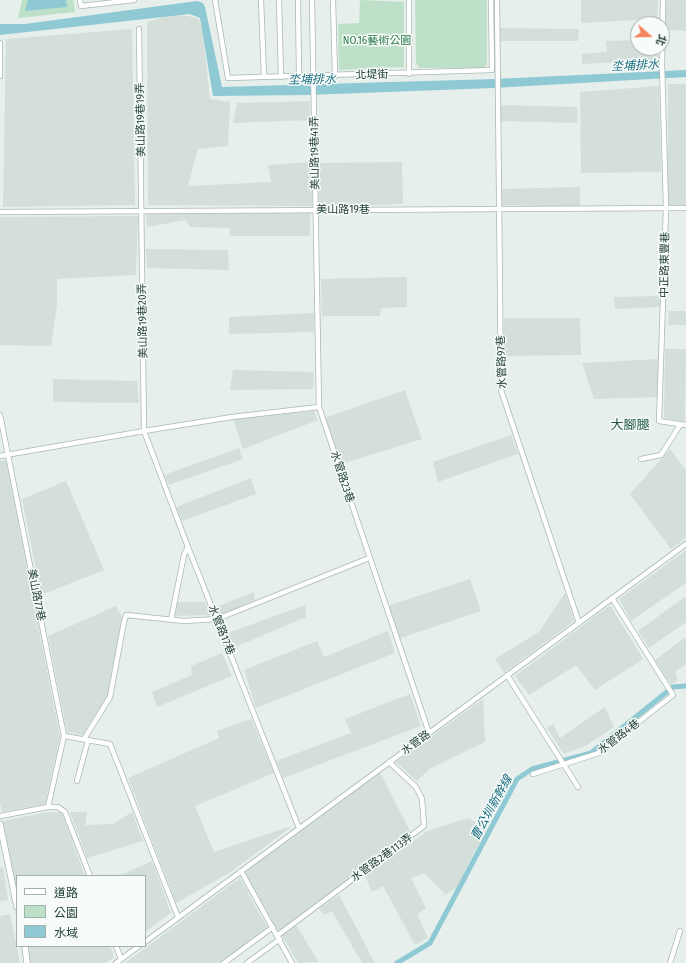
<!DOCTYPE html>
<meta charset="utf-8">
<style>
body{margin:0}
#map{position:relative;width:686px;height:963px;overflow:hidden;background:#e6efeb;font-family:"Fira Sans Condensed","Noto Sans TC",sans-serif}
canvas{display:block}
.legend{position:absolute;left:16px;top:875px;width:130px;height:72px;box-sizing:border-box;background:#f7fbf9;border:1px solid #a3b1ad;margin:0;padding:5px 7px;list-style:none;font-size:12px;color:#24423a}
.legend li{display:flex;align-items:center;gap:8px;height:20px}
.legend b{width:20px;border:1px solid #a3b1ad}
.north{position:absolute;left:630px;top:16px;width:40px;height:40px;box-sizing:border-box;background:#f7fbf9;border:1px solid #a3b1ad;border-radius:50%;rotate:110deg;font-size:11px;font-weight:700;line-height:16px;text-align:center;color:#24423a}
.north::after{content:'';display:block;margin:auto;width:14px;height:18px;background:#f4845f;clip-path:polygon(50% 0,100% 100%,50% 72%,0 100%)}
</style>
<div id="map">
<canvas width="686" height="963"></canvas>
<ul class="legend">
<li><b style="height:5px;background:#fff"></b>道路</li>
<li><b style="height:11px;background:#bfe0c8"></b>公園</li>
<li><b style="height:11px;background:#8ec9d4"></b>水域</li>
</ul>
<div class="north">北</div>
</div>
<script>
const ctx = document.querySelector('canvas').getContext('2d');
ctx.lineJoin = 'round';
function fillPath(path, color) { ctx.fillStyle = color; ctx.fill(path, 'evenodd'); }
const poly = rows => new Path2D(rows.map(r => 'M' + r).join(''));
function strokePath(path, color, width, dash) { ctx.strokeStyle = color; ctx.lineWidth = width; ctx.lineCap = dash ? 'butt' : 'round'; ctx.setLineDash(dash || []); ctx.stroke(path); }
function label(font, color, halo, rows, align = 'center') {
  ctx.font = font + ' "Fira Sans Condensed","Noto Sans TC",sans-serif'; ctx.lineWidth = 3; ctx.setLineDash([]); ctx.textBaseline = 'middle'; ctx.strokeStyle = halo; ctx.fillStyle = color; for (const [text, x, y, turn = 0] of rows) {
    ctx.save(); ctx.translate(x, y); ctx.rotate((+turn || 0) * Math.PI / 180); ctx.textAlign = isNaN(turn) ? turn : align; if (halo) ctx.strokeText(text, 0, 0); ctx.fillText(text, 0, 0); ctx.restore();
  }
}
const built = poly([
 [581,0,658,0,657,19,581,23],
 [666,0,686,0,686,31,666,30],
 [170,15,188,16,199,19,203,34,210,99,230,102,228,146,198,149,188,186,271,182,268,165,311,162,312,206,148,205,147,22],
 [499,28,579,29,578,41,501,41],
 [132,29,135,205,3,207,6,39],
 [638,40,638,48,657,48,658,60,582,64,582,54,607,52,606,41],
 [668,84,686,84,686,205,668,206],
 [659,86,661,172,581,173,580,92],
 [310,101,310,120,233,123,237,103],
 [500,105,577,107,578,123,501,121],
 [402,162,403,204,319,207,318,163],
 [580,187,580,207,502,205,502,189],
 [310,213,310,236,230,236,230,228,190,227,186,220,147,227,146,214],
 [138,216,136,275,57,279,57,305,51,346,0,345,0,217],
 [146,249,228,250,229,270,147,268],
 [407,277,407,307,381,308,380,316,322,316,321,279],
 [660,296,661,307,615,309,614,297],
 [669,311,686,311,686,325,668,325],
 [314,313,314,332,229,334,229,317],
 [504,318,580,318,581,355,504,356],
 [665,349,686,349,685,422,664,418],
 [660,359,659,397,594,399,582,363],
 [233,370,314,372,313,389,230,390],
 [53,379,137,381,139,403,53,402],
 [405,390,422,439,341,464,324,418],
 [314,411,318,420,243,449,233,419],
 [511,435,518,454,438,482,433,462],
 [239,448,243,459,169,485,164,475],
 [670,449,686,470,686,538,671,549,630,494],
 [6,460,60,737,45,804,2,812,0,803,0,461],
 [251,478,256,494,182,521,176,507],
 [66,481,104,570,41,595,22,499],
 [686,550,686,583,631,621,619,599],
 [470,579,481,611,398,639,387,606],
 [254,592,255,600,218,616,216,607],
 [565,593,574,621,504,673,495,659,539,632],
 [686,596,686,622,649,648,638,631],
 [177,602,205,602,212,615,174,616],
 [305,605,306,617,233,648,228,633],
 [610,605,643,659,595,690,576,665,529,695,515,676],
 [116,606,122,617,107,697,83,735,67,732,48,636],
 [388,631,395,653,256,708,244,670,317,641,324,657],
 [686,637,686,664,675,672,678,680,671,685,655,660],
 [222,653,232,676,157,707,152,692,192,675,191,666],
 [410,694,421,726,283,778,276,761,351,733,345,719],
 [483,699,485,742,429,769,417,781,396,762],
 [605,707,614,727,587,745,564,754,547,728,553,724,560,738],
 [251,719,274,773,195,806,214,852,288,827,290,828,229,873,176,903,128,778,219,738,217,731],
 [380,772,411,833,279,932,245,872],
 [48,812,60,812,63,815,85,876,17,876,17,894,3,821],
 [70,812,87,812,85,825,113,824,132,812,143,841,87,858],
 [468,818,487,828,457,887,446,895,424,873,411,878,426,908,417,914,428,938,415,945,383,886,372,892,365,876,427,831],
 [152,861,171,913,145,932,145,876,119,876],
 [3,867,8,900,0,901,0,868],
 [240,878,267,927,221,963,125,963],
 [339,895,375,963,362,963,332,911,324,915,319,909],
 [10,914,20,963,0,963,0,916],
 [296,925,319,962,298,963,282,935],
 [27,946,110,946,114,957,106,963,30,963]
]);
const green = poly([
 [22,0,73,0,75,12,18,18],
 [360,0,404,2,404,67,339,70,338,24,359,23],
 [415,0,487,0,487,64,484,68,419,68,416,62]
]);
const water = poly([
 [28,0,66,0,67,7,25,11],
 [197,1,203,3,205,7,222,87,494,79,686,70,686,77,493,88,308,95,213,96,200,18,190,14,0,35,0,24,25,24]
]);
const canal = poly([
 [397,963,430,943,517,779,532,769,591,753,673,687,686,686]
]);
const minor = poly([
 [80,0,81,6,134,0],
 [215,0,228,78,492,70,491,0],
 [261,0,264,77],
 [279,0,281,77],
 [298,0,299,76],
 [312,0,319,407,429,733],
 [333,0,335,76],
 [409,0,409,74],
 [497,0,501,390,579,623],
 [663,0,662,64,666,208,659,421,686,425],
 [139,29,144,431,188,547,299,828],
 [0,76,0,43],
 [0,212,686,208],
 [0,415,64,736,110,744,178,917],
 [0,456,144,431,232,417,319,407],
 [641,459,661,455,680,425],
 [171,620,184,555,188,547],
 [507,675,578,787],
 [84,739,110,697,124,622,126,615,184,621,217,619,369,558],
 [533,774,599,753,673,695,612,598],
 [77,781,88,740],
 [48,807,58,807,65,812,90,876],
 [0,816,48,807,64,736],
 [241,871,292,963],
 [278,935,424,826,422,799,416,787,389,762],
 [145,942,686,544],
 [116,946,121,959],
 [116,963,139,946],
 [224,963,273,927],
 [247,963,280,939],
 [670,963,680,931]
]);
const tertiary = poly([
 [0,824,17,907],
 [25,946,27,963]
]);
const parkNames = [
 ["NO.16藝術公園",377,41]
];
const streetNames = [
 ["北堤街",372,75,-2],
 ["美山路19巷19弄",141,120,-91],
 ["美山路19巷41弄",315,153,-91],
 ["美山路19巷",343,210],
 ["中正路東豐巷",665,265,-89],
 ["美山路19巷20弄",143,321,-91],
 ["水管路97巷",502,362,-92],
 ["水管路23巷",342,477,72],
 ["美山路77巷",36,595,79],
 ["水管路17巷",221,630,68],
 ["水管路4巷",619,737,-37],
 ["水管路",416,743,-36],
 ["水管路2巷113弄",382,858,-36]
];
const waterNames = [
 ["坔埔排水",635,66,-3],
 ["坔埔排水",312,80,-1],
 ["曹公圳新幹線",492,808,-61]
];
const quarterNames = [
 ["大腳腿",630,425]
];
fillPath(built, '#d4dfda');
fillPath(green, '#bfe0c8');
fillPath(water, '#8ec9d4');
strokePath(canal, '#8ec9d4', 5);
strokePath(minor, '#a8b8b2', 6);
strokePath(tertiary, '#a8b8b2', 7);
strokePath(minor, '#fff', 4.5);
strokePath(tertiary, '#fff', 5.5);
label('11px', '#2d7a4b', '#f7fbf9', parkNames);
label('11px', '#24423a', '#f7fbf9', streetNames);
label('italic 12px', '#1c6f80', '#f7fbf9', waterNames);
label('13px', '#1f5548', '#f7fbf9', quarterNames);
</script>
